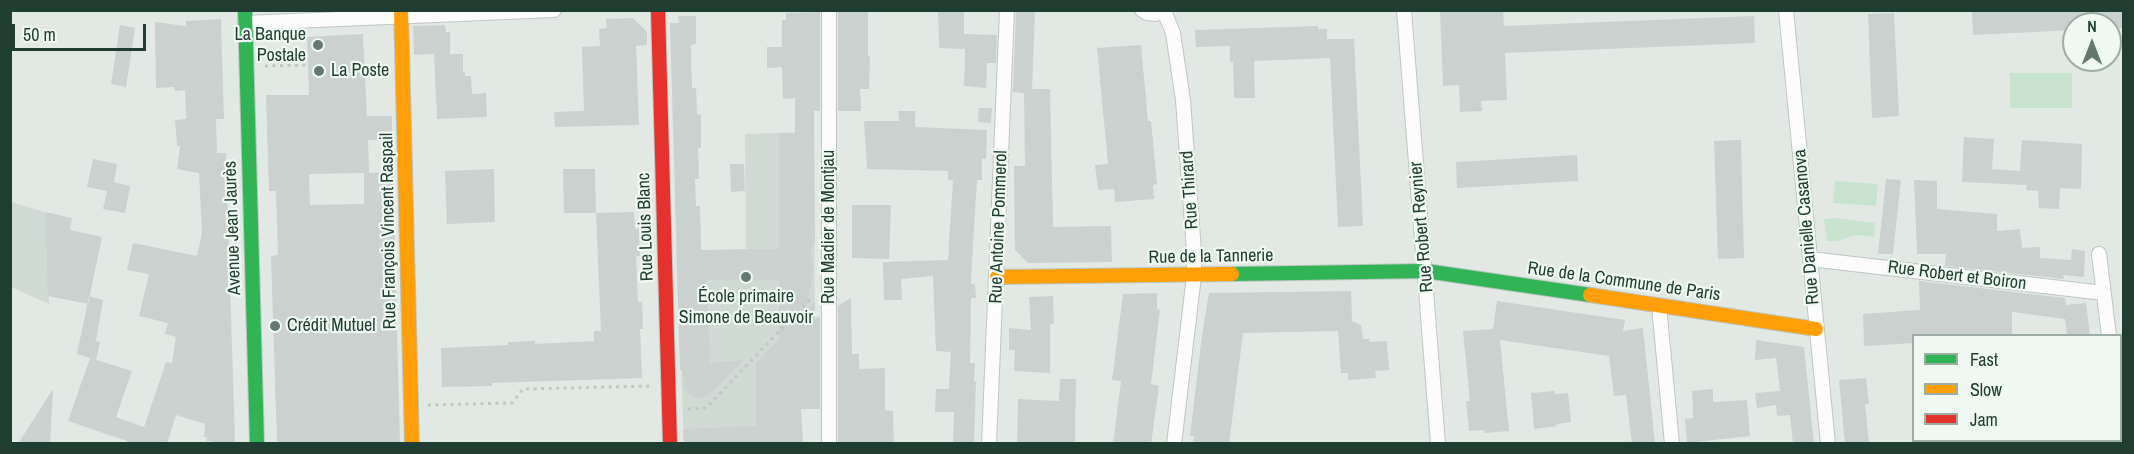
<!DOCTYPE html>
<meta charset="utf-8">
<style>
body{margin:0}
#map{position:relative;width:2134px;height:454px;overflow:hidden;background:#e2e9e5;font-family:"Archivo Narrow",sans-serif}
canvas{display:block}
.frame{position:absolute;inset:0;border:12px solid #1f3d30;pointer-events:none}
.legend{position:absolute;left:1912px;top:334px;width:210px;height:108px;box-sizing:border-box;background:#eff8f2;border:2px solid #9cada4;margin:0;padding:8px 10px;list-style:none;font-size:18px;color:#1f3d30}
.legend li{display:flex;align-items:center;gap:12px;height:30px}
.legend b{width:30px;border:2px solid #9cada4}
.north{position:absolute;left:2062px;top:12px;width:60px;height:60px;box-sizing:border-box;background:#eff8f2;border:2px solid #9cada4;border-radius:50%;rotate:0deg;font-size:16px;font-weight:700;line-height:24px;text-align:center;color:#1f3d30}
.north::after{content:'';display:block;margin:auto;width:21px;height:27px;background:#63796f;clip-path:polygon(50% 0,100% 100%,50% 72%,0 100%)}
.scale{position:absolute;left:12px;top:24px;width:134px;height:27px;box-sizing:border-box;border:3px solid #1f3d30;border-top:0;padding-left:8px;font-size:18px;line-height:21px;white-space:nowrap;color:#1f3d30;-webkit-text-stroke:4px #eff8f2;paint-order:stroke}
</style>
<div id="map">
<canvas width="2134" height="454"></canvas>
<div class="frame"></div>
<ul class="legend">
<li><b style="height:8px;background:#30b455"></b>Fast</li>
<li><b style="height:8px;background:#ff9f0a"></b>Slow</li>
<li><b style="height:8px;background:#e5322d"></b>Jam</li>
</ul>
<div class="north">N</div>
<div class="scale">50 m</div>
</div>
<script>
const ctx = document.querySelector('canvas').getContext('2d');
ctx.lineJoin = 'round';
function fillPath(path, color) { ctx.fillStyle = color; ctx.fill(path, 'evenodd'); }
const poly = rows => new Path2D(rows.map(r => 'M' + r).join(''));
function strokePath(path, color, width, dash) { ctx.strokeStyle = color; ctx.lineWidth = width; ctx.lineCap = dash ? 'butt' : 'round'; ctx.setLineDash(dash || []); ctx.stroke(path); }
function label(font, color, halo, rows, align = 'center') {
  ctx.font = font + ' "Archivo Narrow",sans-serif'; ctx.lineWidth = 4.5; ctx.setLineDash([]); ctx.textBaseline = 'middle'; ctx.strokeStyle = halo; ctx.fillStyle = color; for (const [text, x, y, turn = 0] of rows) {
    ctx.save(); ctx.translate(x, y); ctx.rotate((+turn || 0) * Math.PI / 180); ctx.textAlign = isNaN(turn) ? turn : align; if (halo) ctx.strokeText(text, 0, 0); ctx.fillText(text, 0, 0); ctx.restore();
  }
}
const built = poly([
 [814,132,815,365,756,429,755,443,684,443,676,251,746,249,745,134],
 [11,202,45,212,49,304,11,287]
]);
const green = poly([
 [2010,73,2072,73,2072,108,2010,108],
 [1835,181,1878,184,1876,206,1833,203],
 [1837,218,1875,223,1874,237,1856,235,1838,241,1827,241,1824,219]
]);
const building = poly([
 [938,10,964,10,964,34,997,35,996,63,987,63,986,88,964,86,965,49,939,48],
 [1016,10,1035,10,1032,89,1050,89,1053,227,1111,226,1112,262,1028,263,1015,250,1014,166,1025,166,1024,93,1013,92],
 [1440,10,1503,10,1504,26,1754,16,1755,43,1505,53,1507,100,1481,101,1482,111,1460,112,1459,85,1443,86],
 [1972,10,2124,10,2124,28,2110,29,2110,24,2074,24,2074,30,1973,35],
 [868,11,868,56,870,56,869,89,860,89,861,111,838,111,838,12],
 [820,12,820,111,814,111,815,243,810,249,814,266,805,312,815,302,815,319,820,316,820,409,801,409,803,444,684,444,683,429,756,426,756,363,779,339,779,280,707,280,710,363,744,360,707,396,699,398,689,394,685,387,682,370,680,370,670,23,679,23,678,16,696,16,696,44,691,45,692,88,696,88,697,114,701,115,701,148,698,148,699,179,695,179,696,206,700,206,701,250,779,249,779,133,795,133,795,98,783,99,782,67,767,68,767,47,782,47,782,20,786,20,786,13],
 [1894,13,1899,116,1872,118,1868,14],
 [633,18,647,32,647,45,636,46,639,125,555,127,554,112,584,111,582,47,600,46,599,29,607,28,606,19],
 [221,19,224,119,216,119,217,153,226,153,235,444,212,444,212,441,206,441,207,437,204,437,205,424,176,415,167,444,126,444,127,441,68,421,90,358,132,371,116,417,144,427,166,362,172,363,176,337,165,334,168,323,139,316,149,274,127,270,133,243,197,256,202,233,199,173,177,169,180,146,177,146,175,120,186,119,185,90,175,91,174,87,156,88,155,22,186,26,186,21],
 [120,25,135,28,126,87,111,84],
 [445,25,446,32,450,32,450,54,463,54,463,72,465,72,465,76,471,76,472,94,486,93,487,117,437,119,434,54,414,55,413,26],
 [1318,26,1318,29,1327,29,1327,39,1354,39,1363,226,1338,227,1330,58,1254,61,1255,98,1234,98,1233,62,1230,62,1230,46,1196,47,1195,30],
 [363,34,367,116,392,116,392,140,368,140,369,173,393,172,400,444,277,444,271,256,278,255,276,191,269,191,266,95,309,95,307,37],
 [364,173,364,204,310,205,309,174],
 [1141,45,1148,121,1151,121,1157,184,1153,185,1154,199,1115,202,1114,189,1098,190,1095,165,1108,164,1097,48],
 [979,108,992,108,991,123,978,122],
 [898,111,915,111,915,127,987,130,986,159,982,159,982,180,977,180,972,261,971,284,975,284,976,298,971,298,970,363,975,363,974,381,976,381,974,444,953,444,954,412,935,412,936,389,949,389,951,352,936,351,933,276,901,279,902,300,884,300,883,262,948,260,953,180,948,180,948,171,867,169,864,121,899,121],
 [1964,137,1994,139,1992,169,2020,171,2022,140,2082,144,2081,189,2060,188,2059,209,2039,208,2038,191,2026,190,2027,185,1962,182],
 [1741,140,1744,258,1718,259,1714,141],
 [1577,155,1578,181,1457,188,1456,162],
 [93,159,117,164,114,182,130,186,125,213,103,209,107,191,87,187],
 [730,164,744,164,745,191,731,192],
 [494,169,495,222,447,224,445,171],
 [563,169,595,169,596,213,564,213],
 [1886,179,1901,180,1893,254,1878,254],
 [1914,180,1937,181,1937,209,1997,214,1997,231,2020,229,2022,248,2040,247,2040,258,2071,260,2072,249,2085,251,2084,277,2063,275,2064,279,1945,266,1946,254,1917,254],
 [852,205,891,205,889,259,852,258],
 [45,212,72,218,70,230,102,237,88,304,48,296],
 [634,212,635,229,639,228,640,256,636,256,638,302,642,302,643,329,640,329,642,378,492,383,492,386,442,387,441,348,508,345,508,342,535,341,535,344,594,341,594,331,601,331,596,213],
 [1919,281,2065,298,2066,305,2086,303,2090,336,2067,336,2065,319,2012,312,2012,335,1916,334,1914,336,1914,343,1864,346,1863,314,1920,310],
 [1351,291,1352,321,1361,325,1363,339,1369,339,1370,342,1387,341,1389,370,1375,371,1376,378,1348,380,1348,373,1341,373,1338,331,1243,333,1229,444,1193,444,1194,436,1190,436,1202,335,1209,293],
 [1157,293,1157,309,1160,310,1151,384,1159,386,1151,444,1113,444,1121,381,1112,380,1123,294],
 [89,296,103,300,96,341,100,342,96,360,77,354],
 [1053,296,1054,324,1050,324,1050,373,1014,371,1015,350,1009,350,1009,328,1031,330,1029,297],
 [851,298,852,354,859,354,859,369,885,368,885,410,893,411,894,444,838,444,838,306],
 [1497,301,1625,320,1623,331,1643,328,1655,444,1632,444,1626,395,1614,396,1609,356,1500,340,1509,431,1485,433,1484,430,1469,431,1466,401,1470,401,1463,331,1493,329],
 [1756,340,1804,347,1814,444,1793,444,1790,415,1777,416,1776,405,1757,408,1755,393,1780,391,1776,358,1755,360],
 [1866,378,1869,404,1865,404,1869,444,1845,444,1839,380],
 [1060,379,1076,379,1075,444,1017,444,1018,399,1059,401],
 [53,389,50,444,18,444],
 [1713,389,1713,402,1747,400,1750,436,1687,443,1685,419,1693,418,1692,391],
 [1554,391,1555,394,1568,393,1571,422,1556,424,1557,426,1534,429,1531,393]
]);
const path = poly([
 [265,66,308,65],
 [428,405,512,403,523,389,652,386],
 [688,409,706,408,813,296]
]);
const street = poly([
 [829,10,829,444],
 [1142,10,1147,13,1156,14,1164,10],
 [1404,10,1438,444],
 [1786,10,1828,444],
 [1164,11,1173,33,1183,100,1194,252,1194,276,1174,444],
 [245,23,554,10],
 [2099,254,2109,336],
 [1810,259,2104,293],
 [1659,306,1672,444],
 [1986,440,1987,444],
 [2118,440,2119,444],
 [989,444,1007,10]
]);
const fast = poly([
 [245,10,257,444],
 [1232,274,1426,271,1590,295]
]);
const slow = poly([
 [401,10,412,444],
 [997,277,1232,274],
 [1590,295,1816,329]
]);
const jam = poly([
 [658,10,670,444]
]);
const markers = [
 [318,45,6,"#63796f"],
 [319,71,6,"#63796f"],
 [746,277,6,"#63796f"],
 [275,326,6,"#63796f"]
];
const poiNames = [
 ["La Banque",306,35,"right"],
 ["Postale",306,56,"right"],
 ["La Poste",331,71],
 ["École primaire",746,297,"center"],
 ["Simone de Beauvoir",746,318,"center"],
 ["Crédit Mutuel",287,326]
];
const streetNames = [
 ["Rue Thirard",1190,190,-94],
 ["Rue Louis Blanc",646,227,-92],
 ["Rue Madier de Montjau",829,227,-90],
 ["Rue Antoine Pommerol",999,227,-88],
 ["Rue Robert Reynier",1422,227,-95],
 ["Rue Danielle Casanova",1807,227,-95],
 ["Avenue Jean Jaurès",233,228,-92],
 ["Rue François Vincent Raspail",389,231,-91],
 ["Rue de la Tannerie",1211,257,-1],
 ["Rue Robert et Boiron",1957,276,7],
 ["Rue de la Commune de Paris",1624,282,8]
];
fillPath(built, '#cfdad4');
fillPath(green, '#c9e4ce');
fillPath(building, '#cad1ce');
strokePath(street, '#bfc6c2', 16);
strokePath(fast, '#bbc5c0', 16);
strokePath(slow, '#bbc5c0', 16);
strokePath(jam, '#bbc5c0', 16);
strokePath(path, '#bfc9c4', 3, [3, 4.5]);
strokePath(street, '#fbfcfb', 14);
strokePath(fast, '#30b455', 14);
strokePath(slow, '#ff9f0a', 14);
strokePath(jam, '#e5322d', 14);
for (const [x, y, r, color] of markers) { const dot = new Path2D(); dot.arc(x, y, r, 0, 2 * Math.PI); ctx.fillStyle = color; ctx.fill(dot); strokePath(dot, '#eff8f2', 2); }
label('18px', '#1f3d30', '#eff8f2', poiNames, 'left');
label('18px', '#1f3d30', '#eff8f2', streetNames);
</script>
